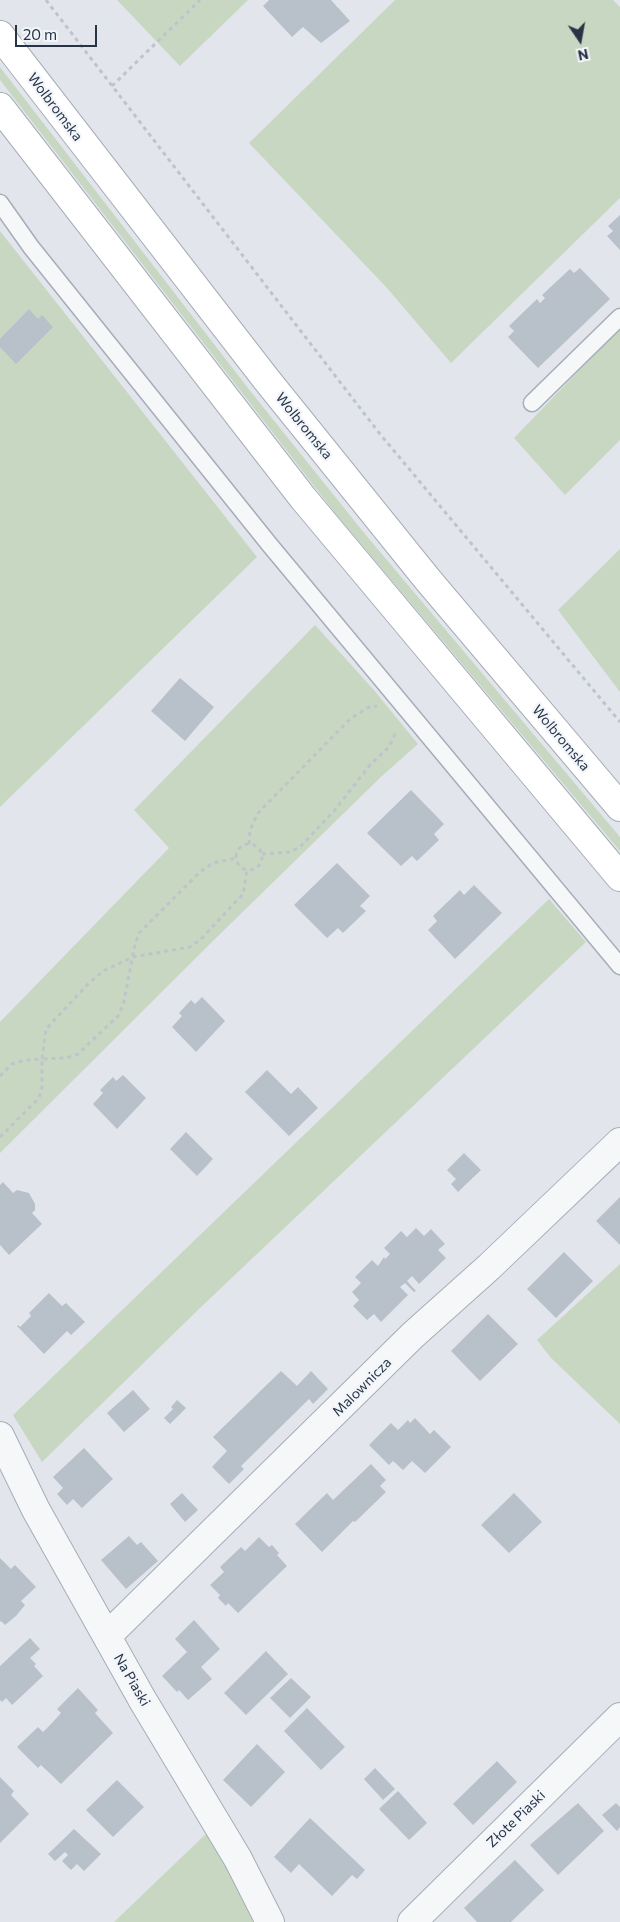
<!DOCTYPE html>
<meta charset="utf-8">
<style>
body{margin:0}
#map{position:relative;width:620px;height:1922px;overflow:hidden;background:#e2e6ec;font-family:Commissioner,sans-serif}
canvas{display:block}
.north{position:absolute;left:555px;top:15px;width:50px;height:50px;-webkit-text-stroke:4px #f2f5f9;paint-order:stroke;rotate:168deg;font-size:14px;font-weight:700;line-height:20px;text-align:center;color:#273446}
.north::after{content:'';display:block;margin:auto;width:18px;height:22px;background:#273446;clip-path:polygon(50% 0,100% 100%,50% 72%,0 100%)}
.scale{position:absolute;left:15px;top:25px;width:82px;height:22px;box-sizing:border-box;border:2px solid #273446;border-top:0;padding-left:6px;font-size:15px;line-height:18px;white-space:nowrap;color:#273446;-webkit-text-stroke:4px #f2f5f9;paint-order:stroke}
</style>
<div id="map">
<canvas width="620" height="1922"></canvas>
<div class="north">N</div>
<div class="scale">20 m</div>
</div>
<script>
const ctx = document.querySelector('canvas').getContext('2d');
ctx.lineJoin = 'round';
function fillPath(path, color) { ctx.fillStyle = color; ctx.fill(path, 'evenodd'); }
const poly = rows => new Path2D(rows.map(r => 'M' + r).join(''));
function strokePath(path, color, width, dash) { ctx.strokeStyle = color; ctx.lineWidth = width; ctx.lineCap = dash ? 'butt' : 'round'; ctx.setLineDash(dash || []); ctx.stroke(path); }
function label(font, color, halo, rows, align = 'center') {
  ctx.font = font + ' Commissioner,sans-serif'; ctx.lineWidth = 4.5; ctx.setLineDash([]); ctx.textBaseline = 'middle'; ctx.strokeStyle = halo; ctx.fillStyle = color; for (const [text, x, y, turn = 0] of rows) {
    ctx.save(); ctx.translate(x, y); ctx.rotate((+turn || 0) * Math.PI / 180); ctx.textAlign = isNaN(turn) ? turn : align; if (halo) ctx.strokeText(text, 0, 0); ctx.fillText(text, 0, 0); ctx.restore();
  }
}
const green = poly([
 [117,0,248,0,180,66],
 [395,0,613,0,620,7,620,198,451,363,387,288,249,143],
 [0,67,251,392,365,534,620,837,620,851,335,513,0,80],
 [0,231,257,557,0,807],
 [620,328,620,440,565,495,514,438],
 [620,549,620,692,558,610],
 [315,625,373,689,418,744,382,776,217,937,0,1153,0,1022,169,848,134,810],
 [549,899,586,942,200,1308,42,1462,13,1415],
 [620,1264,620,1424,551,1358,537,1340],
 [210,1830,257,1922,114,1922]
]);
const building = poly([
 [269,0,331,0,350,21,321,43,303,27,292,37,263,6],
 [620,215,620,250,607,236,613,231,608,226],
 [580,268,610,299,538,368,508,337,514,331,509,326,537,299,540,303,545,298,542,295,570,269,574,273],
 [29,309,38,319,42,315,53,327,16,364,0,347,0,339],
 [180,678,214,707,185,741,151,711],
 [411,790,444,824,434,834,439,840,417,861,412,856,401,866,367,833],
 [337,863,370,896,360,906,366,911,343,933,338,928,327,938,294,905],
 [474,885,502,913,455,959,428,930,437,921,433,916,460,890,464,895],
 [202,997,225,1021,196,1052,172,1027,182,1016,179,1013,191,1000,195,1004],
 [267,1070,291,1094,298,1087,318,1108,289,1136,245,1092],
 [123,1075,146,1098,117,1129,93,1104,103,1093,100,1090,113,1077,116,1081],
 [186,1132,213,1159,197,1176,170,1149],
 [464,1153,481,1170,458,1192,451,1184,456,1179,447,1170],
 [3,1182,13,1193,17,1190,29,1193,35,1204,35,1210,32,1213,42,1224,9,1255,0,1245,0,1185],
 [620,1197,620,1245,596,1221],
 [416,1228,424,1236,431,1229,445,1244,438,1250,446,1258,419,1284,412,1276,407,1281,416,1291,414,1292,405,1283,400,1287,408,1295,381,1322,374,1314,367,1320,353,1306,359,1300,352,1292,361,1283,355,1277,372,1260,378,1266,384,1257,385,1259,390,1254,384,1248,401,1231,407,1237],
 [564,1252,593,1281,556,1318,527,1289],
 [49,1293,62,1306,66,1303,85,1322,71,1335,67,1331,44,1354,17,1326,18,1325,20,1327,31,1316,29,1313],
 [488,1314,518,1344,480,1381,451,1351],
 [281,1371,297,1386,311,1371,328,1389,313,1404,309,1399,241,1466,244,1469,229,1484,212,1467,227,1451,213,1437],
 [133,1390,150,1409,124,1432,107,1413],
 [177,1400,186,1408,170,1424,164,1418,173,1409,171,1407],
 [415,1418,430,1434,434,1430,451,1447,425,1473,412,1461,403,1470,393,1461,389,1465,369,1445,391,1423,398,1430,408,1420,410,1423],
 [84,1448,113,1479,82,1508,73,1499,67,1505,57,1494,63,1488,53,1477],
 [371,1464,386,1480,380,1486,386,1492,355,1522,353,1521,322,1552,295,1524,327,1493,333,1500],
 [182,1493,198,1510,185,1522,170,1504],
 [514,1493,542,1522,509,1553,481,1525],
 [129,1536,137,1545,141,1542,158,1561,126,1589,101,1560],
 [259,1537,269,1547,272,1545,279,1553,277,1555,287,1566,238,1613,228,1603,226,1606,218,1598,220,1595,210,1585,224,1572,220,1567,241,1547,245,1551],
 [0,1558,11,1569,15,1565,36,1587,21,1601,25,1605,16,1616,5,1625,1,1621,0,1622],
 [194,1620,220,1649,201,1667,212,1679,188,1700,179,1690,177,1692,162,1676,187,1652,175,1639],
 [30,1638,40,1649,30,1658,36,1664,34,1666,43,1676,12,1705,6,1698,2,1702,0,1700,0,1666],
 [266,1651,288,1674,246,1715,224,1693],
 [291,1678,311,1697,290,1718,270,1698],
 [78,1688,98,1710,95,1713,113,1733,61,1784,41,1765,38,1768,17,1747,38,1727,43,1732,52,1723,61,1713,57,1709],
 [307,1708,345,1747,321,1770,284,1731],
 [257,1744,285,1772,251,1807,223,1780],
 [497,1761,517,1782,473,1825,453,1804],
 [375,1768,395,1789,383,1800,364,1779],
 [0,1777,14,1791,11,1795,29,1814,0,1843],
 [117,1780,144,1807,113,1837,86,1810],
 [398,1791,427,1823,409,1840,379,1809],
 [578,1803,604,1831,558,1875,530,1845],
 [616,1803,620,1807,620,1827,617,1831,602,1815],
 [310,1818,365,1870,357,1879,352,1875,332,1896,299,1864,291,1873,274,1857],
 [74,1829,101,1854,84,1871,77,1864,71,1870,62,1861,68,1855,65,1852,55,1861,48,1854],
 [515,1860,544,1890,511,1922,477,1922,464,1908]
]);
const path = poly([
 [46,0,380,434,620,722],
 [112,86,200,0],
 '236 857a13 13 0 1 1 26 0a13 13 0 1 1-26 0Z',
 [249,844,250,830,258,813,350,719,367,708,377,706],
 [262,854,290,852,300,847,334,811,370,765,389,747,396,732],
 [0,1076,12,1064,25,1060,42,1059,46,1029,90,982,105,970,133,957,190,947,201,939,243,894,247,870],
 [0,1137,39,1098,42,1087,42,1059,66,1058,78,1054,119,1015,124,1001,135,944,139,933,200,872,213,863,236,858]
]);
const lane = poly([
 [0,203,31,247,269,544,620,966],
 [532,403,620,317]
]);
const street = poly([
 [0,1436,36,1510,142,1699,238,1859,270,1922],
 [107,1636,413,1335,489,1267,620,1142],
 [412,1922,620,1717]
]);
const secondary = poly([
 [0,35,266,379,428,580,620,807],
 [0,107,303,498,620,877]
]);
const streetNames = [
 ["Wolbromska",55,107,53],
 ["Wolbromska",304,426,51],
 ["Wolbromska",561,738,50],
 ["Malownicza",362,1387,-45],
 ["Na Piaski",132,1680,60],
 ["Złote Piaski",516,1819,-44]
];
fillPath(green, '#c8d7c2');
fillPath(building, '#b8c0ca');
strokePath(lane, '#a6adb7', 19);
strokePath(street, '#a6adb7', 30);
strokePath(secondary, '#a6adb7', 30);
strokePath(path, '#bfc4ca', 3, [4, 4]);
strokePath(lane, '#f5f7f9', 16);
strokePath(street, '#f5f7f9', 28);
strokePath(secondary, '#fff', 28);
label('14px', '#273446', '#f2f5f9', streetNames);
</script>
